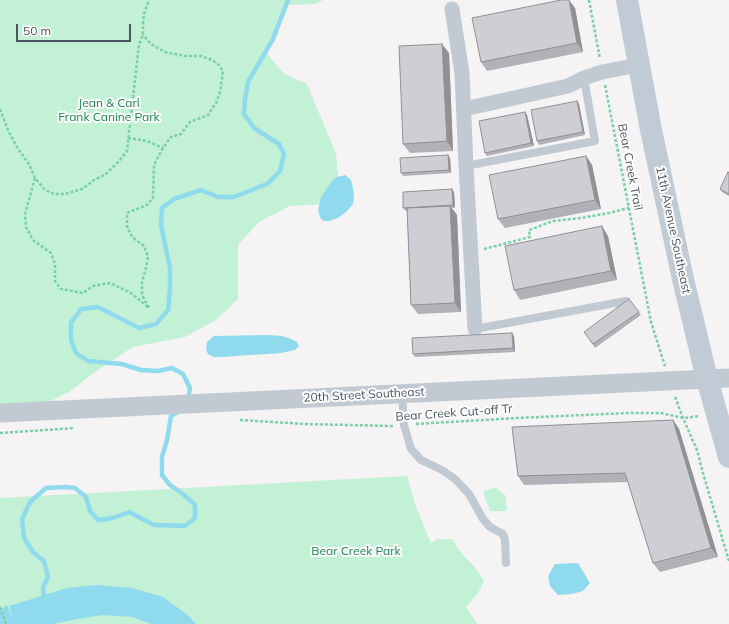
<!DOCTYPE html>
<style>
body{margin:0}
#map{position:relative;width:729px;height:624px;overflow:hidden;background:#f5f3f3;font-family:Mulish,sans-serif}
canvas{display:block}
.scale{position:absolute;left:16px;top:24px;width:115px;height:18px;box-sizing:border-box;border:2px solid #4a5661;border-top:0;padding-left:5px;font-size:12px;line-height:14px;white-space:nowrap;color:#4a5661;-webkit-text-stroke:3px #fff;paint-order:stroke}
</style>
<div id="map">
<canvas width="729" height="624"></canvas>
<div class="scale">50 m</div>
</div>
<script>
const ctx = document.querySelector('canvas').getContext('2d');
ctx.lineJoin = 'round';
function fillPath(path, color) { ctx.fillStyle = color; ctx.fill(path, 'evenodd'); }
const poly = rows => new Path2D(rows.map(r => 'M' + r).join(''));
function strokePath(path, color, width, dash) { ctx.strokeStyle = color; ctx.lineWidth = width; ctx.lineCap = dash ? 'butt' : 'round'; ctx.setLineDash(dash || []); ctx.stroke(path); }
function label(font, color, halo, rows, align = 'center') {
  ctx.font = font + ' Mulish,sans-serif'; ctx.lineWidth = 4; ctx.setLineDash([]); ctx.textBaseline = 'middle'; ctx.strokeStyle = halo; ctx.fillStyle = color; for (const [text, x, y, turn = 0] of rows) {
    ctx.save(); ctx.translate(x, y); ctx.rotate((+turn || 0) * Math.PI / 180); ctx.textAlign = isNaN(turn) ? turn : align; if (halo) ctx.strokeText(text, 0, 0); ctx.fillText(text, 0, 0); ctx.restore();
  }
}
const green = poly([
 [0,0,323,0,315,4,287,5,273,39,266,52,283,73,307,84,336,154,339,185,326,204,290,206,259,222,238,245,238,299,216,320,185,337,133,347,95,372,69,392,33,410,0,409],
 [407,476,416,507,431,543,437,539,452,539,462,554,474,566,484,581,478,593,466,607,477,624,0,624,0,498],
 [495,487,506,496,507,511,490,511,483,492]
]);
const water = poly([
 [345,175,351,180,353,188,354,195,353,204,347,211,338,218,329,221,323,221,320,217,318,210,321,197,334,178],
 [269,335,282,336,291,339,297,342,299,346,295,350,281,353,221,357,214,357,208,354,206,350,207,342,214,336],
 [578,563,590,583,583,591,572,594,558,595,550,586,548,576,555,564],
 [97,585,132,588,163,597,189,616,196,624,151,624,132,617,104,615,77,619,53,624,0,624,0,610,7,605,14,621,9,606,67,588]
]);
const stream = poly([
 [188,400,190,388,183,374,172,368,158,371,141,370,122,364,88,361,76,353,71,340,71,323,81,309,98,307,139,328,156,324,168,310,170,289,170,268,161,225,162,208,174,199,201,190,218,197,234,197,267,184,280,171,284,154,279,144,254,128,244,114,245,99,248,82,273,39,288,0],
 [44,600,43,587,48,577,44,561,33,552,24,538,22,519,30,502,46,488,65,487,75,488,86,497,90,511,98,520,113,518,129,512,154,525,185,526,195,518,195,505,183,494,170,485,162,475,162,457,167,440,171,416,179,411]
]);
const path = poly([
 [589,0,600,59],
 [605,85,651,322,665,366],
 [0,109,8,130,18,149,29,164,35,178,45,190,54,194,65,194,82,189,94,180,105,175,120,160,127,151,139,44,143,35,143,24,144,14,149,0],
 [128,138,147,141,163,148],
 [35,178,25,214,26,227,33,240,51,253,55,264,55,281,61,289,83,293,93,286,110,283,131,293,149,308,142,295,142,282,146,268,148,257,144,246,132,237,127,226,127,213,147,205,153,198,154,165,163,148,171,137,181,134,190,122,208,115,216,103,220,92,223,71,219,65,212,60,201,56,185,56,165,52,151,44,143,35],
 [484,249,530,237,529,230,553,221,581,218,609,213,629,208],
 [675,397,683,418,697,450,703,473,729,561],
 [240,420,304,424,393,426],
 [416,424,517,418,628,413,661,413,683,418,700,416],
 [0,433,75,428],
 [0,607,6,624]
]);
const service = poly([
 [466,166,595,141,584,78],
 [475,329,626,301],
 [402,394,404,425,411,449,421,460,442,470,455,479,469,494,483,519,490,527,503,534,505,540,506,563]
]);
const minor = poly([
 [452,9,462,73,466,166,475,329],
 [464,109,568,86,584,78,602,72,639,65]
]);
const tertiary = poly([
 [0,413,729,378]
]);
const secondary = poly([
 [627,0,651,130,683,279,707,379,729,457]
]);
const wall = poly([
 [575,8,583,52,487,71,481,62],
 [449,53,453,151,410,153,403,144],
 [577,101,579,104,585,135,539,145,537,141],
 [525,112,527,115,534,146,487,156,485,153],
 [448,155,450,158,451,173,403,176,401,173],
 [586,156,592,165,601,209,505,228,498,219],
 [729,173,729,196,722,192,720,189],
 [452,189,454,192,455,208,452,208,457,215,461,312,418,314,411,305,407,211,406,211,403,208],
 [608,236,617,280,520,300,514,290],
 [629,299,641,315,595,348,584,332],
 [514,336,515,352,415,357,413,354],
 [673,420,679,429,718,557,660,572,653,563,628,482,524,485,518,476]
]);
const shadedWall = poly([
 [569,0,575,8,583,52,577,43],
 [442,44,449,53,453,151,447,141],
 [577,101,579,104,585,135,583,132],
 [525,112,527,115,534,146,531,143],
 [448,155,450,158,451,173,449,170],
 [586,156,592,165,601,209,595,200],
 [452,189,454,192,455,208,453,205],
 [450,206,457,215,461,312,455,303],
 [602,226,608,236,617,280,611,271],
 [512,333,514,336,515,352,513,348],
 [673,420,679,429,718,557,711,548]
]);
const building = poly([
 [561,0,569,0,577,43,481,62,472,18,561,0],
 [442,44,447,141,403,144,399,46,442,44],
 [577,101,583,132,537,141,531,110,577,101],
 [525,112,531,143,485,153,479,121,525,112],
 [448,155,449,170,401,173,400,158,448,155],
 [586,156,595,200,498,219,489,175,586,156],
 [728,172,729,173,729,194,720,189,728,172],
 [452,189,453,205,403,208,403,192,452,189],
 [450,206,455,303,411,305,407,208,450,206],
 [602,226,611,271,514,290,505,246,602,226],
 [629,299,639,312,593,344,584,332,629,299],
 [512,333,513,348,413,354,412,338,512,333],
 [673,420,711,548,653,563,625,473,518,476,512,427,673,420]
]);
const parkNames = [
 ["Jean & Carl",109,103],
 ["Frank Canine Park",109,117],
 ["Bear Creek Park",356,551]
];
const streetNames = [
 ["Bear Creek Trail",630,167,79],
 ["11th Avenue Southeast",673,230,78],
 ["20th Street Southeast",364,395,-3],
 ["Bear Creek Cut-off Tr",454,413,-4]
];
fillPath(green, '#c3f1d5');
fillPath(water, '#90daee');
strokePath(stream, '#90daee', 4.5);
strokePath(path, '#7ad0a6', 2.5, [3, 2]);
strokePath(service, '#c1cad2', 8);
strokePath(minor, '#c1cad2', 15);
strokePath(tertiary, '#c1cad2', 19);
strokePath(secondary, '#c1cbd6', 22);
fillPath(wall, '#b0b2b7');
fillPath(shadedWall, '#909195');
fillPath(building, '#cdcfd5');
strokePath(building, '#909195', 1);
label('12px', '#17864f', '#fff', parkNames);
label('12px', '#4a5661', '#fff', streetNames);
</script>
